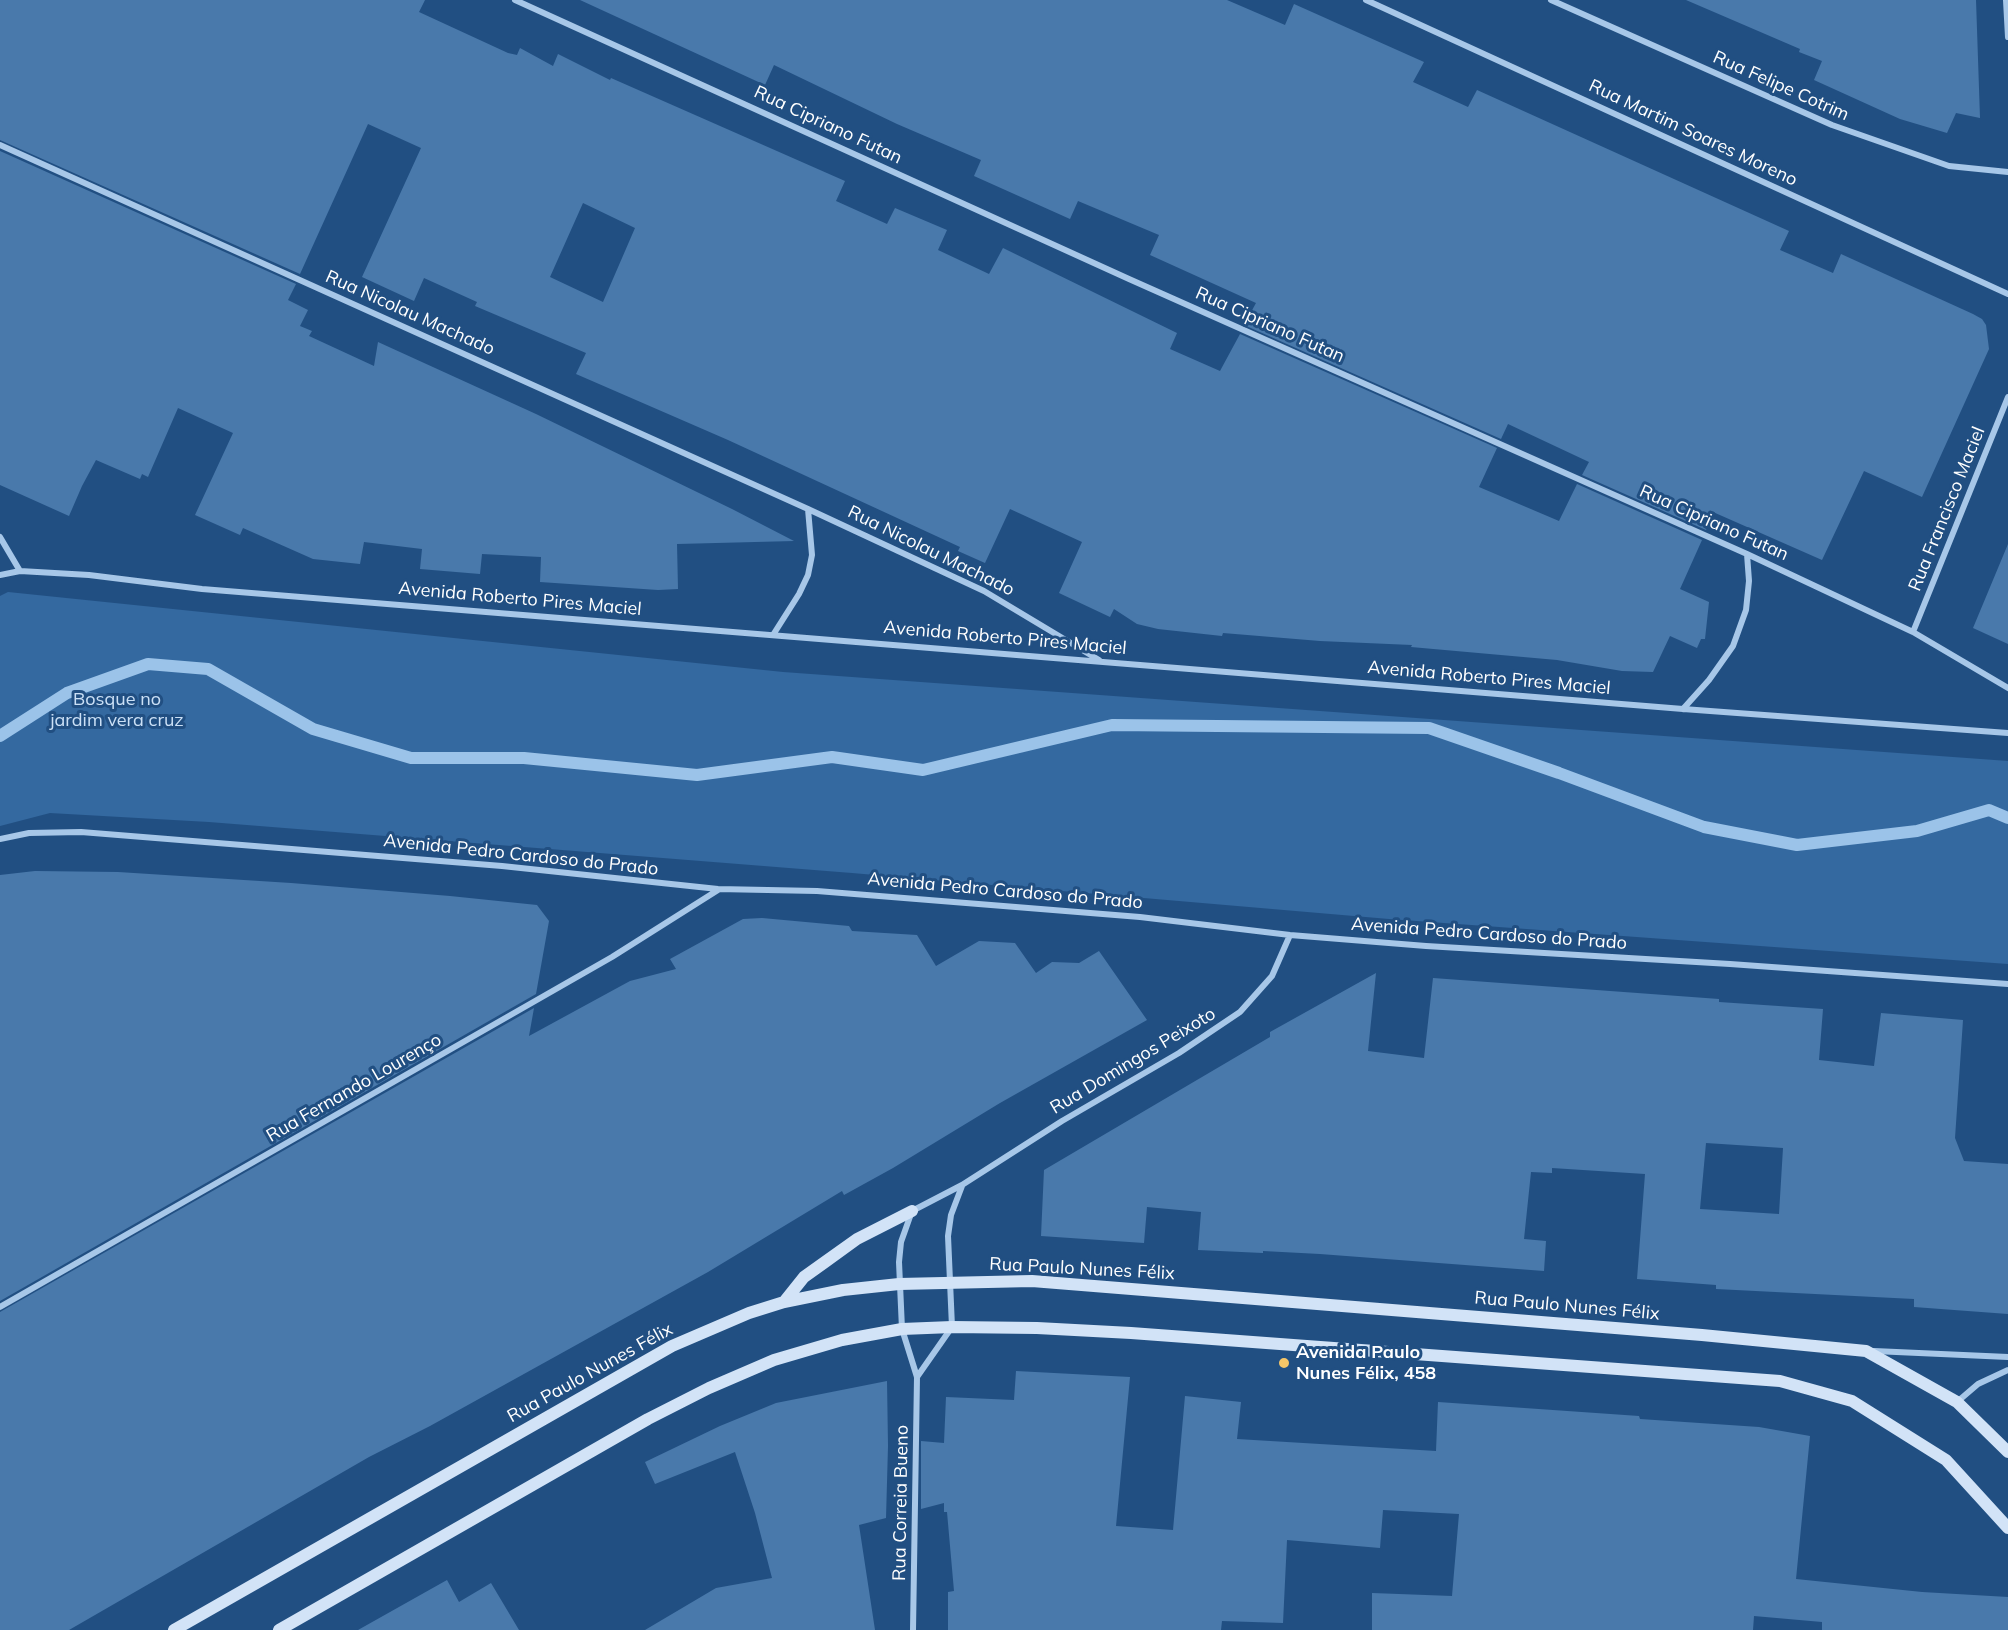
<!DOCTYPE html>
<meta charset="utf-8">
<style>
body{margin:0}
canvas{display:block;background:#214f82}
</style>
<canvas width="2008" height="1630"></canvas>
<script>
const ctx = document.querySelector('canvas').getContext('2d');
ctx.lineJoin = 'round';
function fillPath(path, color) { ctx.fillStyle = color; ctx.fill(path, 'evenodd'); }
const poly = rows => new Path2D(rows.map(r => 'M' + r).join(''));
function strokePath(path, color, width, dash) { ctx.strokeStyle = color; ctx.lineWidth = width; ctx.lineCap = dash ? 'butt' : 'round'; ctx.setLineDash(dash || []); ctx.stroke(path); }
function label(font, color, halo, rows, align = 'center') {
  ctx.font = font + ' Mulish,sans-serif'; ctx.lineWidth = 6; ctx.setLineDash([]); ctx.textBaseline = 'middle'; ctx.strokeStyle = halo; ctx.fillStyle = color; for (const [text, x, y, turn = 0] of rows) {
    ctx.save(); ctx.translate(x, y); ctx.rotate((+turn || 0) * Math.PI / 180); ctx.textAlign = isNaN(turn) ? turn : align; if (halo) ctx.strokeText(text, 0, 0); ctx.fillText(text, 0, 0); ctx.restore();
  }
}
const green = poly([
 [8,592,783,672,2008,761,2008,964,1389,919,852,873,209,822,50,813,0,826,0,596]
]);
const stream = poly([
 [0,736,67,693,148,664,208,669,313,729,411,758,524,758,697,775,832,757,923,770,1112,725,1429,728,1559,773,1704,827,1797,845,1917,831,1989,810,2008,818]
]);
const building = poly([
 [0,0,425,0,419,12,508,53,517,55,520,48,553,66,558,54,610,80,611,78,845,181,836,201,887,224,895,208,947,230,938,250,989,274,1003,248,1177,333,1170,349,1220,371,1240,334,1497,448,1479,487,1559,521,1577,484,1702,540,1680,589,1709,602,1705,639,1701,639,1697,648,1670,636,1653,672,1622,671,1557,660,1411,647,1412,645,1320,641,1223,633,1222,636,1158,629,1137,624,1114,609,1110,617,1059,593,1082,542,1010,509,985,563,958,551,960,547,728,440,576,374,586,353,475,306,477,302,424,278,414,301,362,277,421,148,368,124,300,274,0,140],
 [583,203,635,228,603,302,550,277],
 [580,0,1227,0,1285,25,1294,4,1424,62,1413,82,1468,107,1477,90,1789,231,1780,250,1833,273,1841,254,1973,314,1982,319,1986,325,1989,349,1922,497,1864,471,1822,560,1713,512,1706,530,1582,475,1589,462,1508,424,1501,439,1244,325,1256,303,1150,255,1159,235,1078,201,1070,219,974,176,981,160,897,124,774,65,765,85],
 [1686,0,1976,0,1980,118,1956,113,1947,133,1900,119,1814,80,1822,61,1799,52,1800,49],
 [0,151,296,284,288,300,308,310,300,326,312,331,309,336,374,366,378,342,536,414,732,509,794,541,677,544,678,589,658,590,540,582,541,557,482,554,480,574,420,569,422,549,364,542,360,564,313,559,243,528,240,535,195,515,233,433,178,408,148,477,142,474,140,479,96,460,82,486,69,516,0,485],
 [2008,544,2008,644,1973,628],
 [35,871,118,872,291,883,450,896,537,905,549,921,536,994,0,1301,0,875],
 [762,918,849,926,852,931,917,935,936,966,979,941,1015,943,1036,973,1052,962,1079,963,1099,951,1147,1020,1000,1103,893,1168,844,1195,842,1191,708,1272,430,1426,369,1457,69,1630,0,1630,0,1312,534,1008,529,1036,630,981,676,969,670,959,743,919],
 [1376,973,1368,1051,1424,1058,1433,978,1719,999,1719,1002,1823,1009,1819,1060,1874,1066,1881,1013,1963,1020,1955,1138,1964,1161,2008,1164,2008,1314,1914,1307,1914,1299,1716,1289,1716,1285,1637,1279,1645,1174,1552,1168,1552,1173,1531,1172,1524,1239,1546,1241,1544,1271,1320,1254,1263,1251,1263,1253,1198,1250,1201,1212,1147,1207,1144,1243,1041,1236,1044,1170,1270,1037,1270,1032],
 [1706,1143,1783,1148,1779,1214,1700,1209],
 [1016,1371,1130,1377,1116,1526,1173,1530,1185,1396,1241,1402,1237,1439,1436,1451,1438,1402,1639,1416,1640,1419,1759,1427,1810,1436,1796,1579,1922,1592,2008,1597,2008,1630,1822,1630,1822,1622,1754,1616,1753,1630,1372,1630,1372,1593,1452,1596,1459,1514,1383,1510,1380,1548,1287,1540,1283,1623,1222,1621,1221,1630,948,1630,948,1592,954,1591,947,1512,944,1512,944,1503,921,1509,921,1441,944,1443,946,1397,1014,1400],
 [887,1381,888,1446,886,1518,859,1525,875,1630,645,1630,716,1588,772,1578,755,1513,735,1452,655,1484,645,1462,720,1426,776,1403],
 [447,1580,459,1602,491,1583,519,1630,358,1630]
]);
const street = poly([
 [515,0,1129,279,1747,554,1913,632,2008,688],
 [1366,0,2008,294],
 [1551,0,1832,125,1949,166,2008,172],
 [2006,0,2008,37],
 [0,145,808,509,984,591,1099,660],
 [0,537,20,571],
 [0,575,20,571,89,575,202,589,1683,709,2008,733],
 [1913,632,2008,397],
 [773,635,799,594,808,575,812,555,808,509],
 [1683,709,1709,680,1733,646,1746,610,1749,581,1747,554],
 [0,839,29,833,81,832,502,866,718,889,817,891,1140,917,1290,935,1426,946,1730,964,2008,984],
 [0,1307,612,957,718,890],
 [1874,1351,2008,1357],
 [917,1377,952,1327,948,1236,951,1215,962,1186],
 [1957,1402,1978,1384,2008,1370],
 [913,1630,917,1377,902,1329,899,1262,901,1242,912,1211,962,1185,1062,1121,1179,1053,1240,1012,1272,976,1290,935]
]);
const secondary = poly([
 [784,1302,804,1277,825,1262,857,1239,912,1211],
 [174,1630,672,1346,749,1313,784,1302,843,1290,899,1284,1032,1281,1702,1335,1866,1351,1957,1402,2008,1452],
 [279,1630,648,1419,709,1388,774,1360,842,1340,902,1329,952,1327,1037,1328,1131,1333,1780,1381,1852,1401,1946,1460,2008,1528]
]);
const markers = [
 [1284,1363,6,"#f5c668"]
];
const streetNames = [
 ["Rua Felipe Cotrim",1781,86,24],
 ["Rua Cipriano Futan",828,125,25],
 ["Rua Martim Soares Moreno",1693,133,25],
 ["Rua Nicolau Machado",410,313,24],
 ["Rua Cipriano Futan",1270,325,24],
 ["Rua Francisco Maciel",1947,509,-68],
 ["Rua Cipriano Futan",1714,523,24],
 ["Rua Nicolau Machado",931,551,26],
 ["Avenida Roberto Pires Maciel",520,599,5],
 ["Avenida Roberto Pires Maciel",1005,638,5],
 ["Avenida Roberto Pires Maciel",1489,678,5],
 ["Avenida Pedro Cardoso do Prado",521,855,6],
 ["Avenida Pedro Cardoso do Prado",1005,891,5],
 ["Avenida Pedro Cardoso do Prado",1489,934,4],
 ["Rua Domingos Peixoto",1133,1061,-31],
 ["Rua Fernando Lourenço",354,1088,-30],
 ["Rua Paulo Nunes Félix",1082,1269,3],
 ["Rua Paulo Nunes Félix",1567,1306,5],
 ["Rua Paulo Nunes Félix",590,1373,-29],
 ["Rua Correia Bueno",901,1503,-89]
];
const parkNames = [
 ["Bosque no",117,700],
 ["jardim vera cruz",117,721]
];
const poiNames = [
 ["Avenida Paulo",1296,1353],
 ["Nunes Félix, 458",1296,1374]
];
fillPath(green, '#3469a0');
strokePath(stream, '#9bc3e9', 12);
fillPath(building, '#4979ab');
strokePath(street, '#a7c7e8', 6);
strokePath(secondary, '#d2e3f7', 12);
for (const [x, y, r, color] of markers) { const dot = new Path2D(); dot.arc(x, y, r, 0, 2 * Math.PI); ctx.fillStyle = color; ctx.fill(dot); strokePath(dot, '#214f82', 2); }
label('18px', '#fff', '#214f82', streetNames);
label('18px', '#cbe0f6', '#214f82', parkNames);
label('bold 18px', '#fff', '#214f82', poiNames, 'left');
</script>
